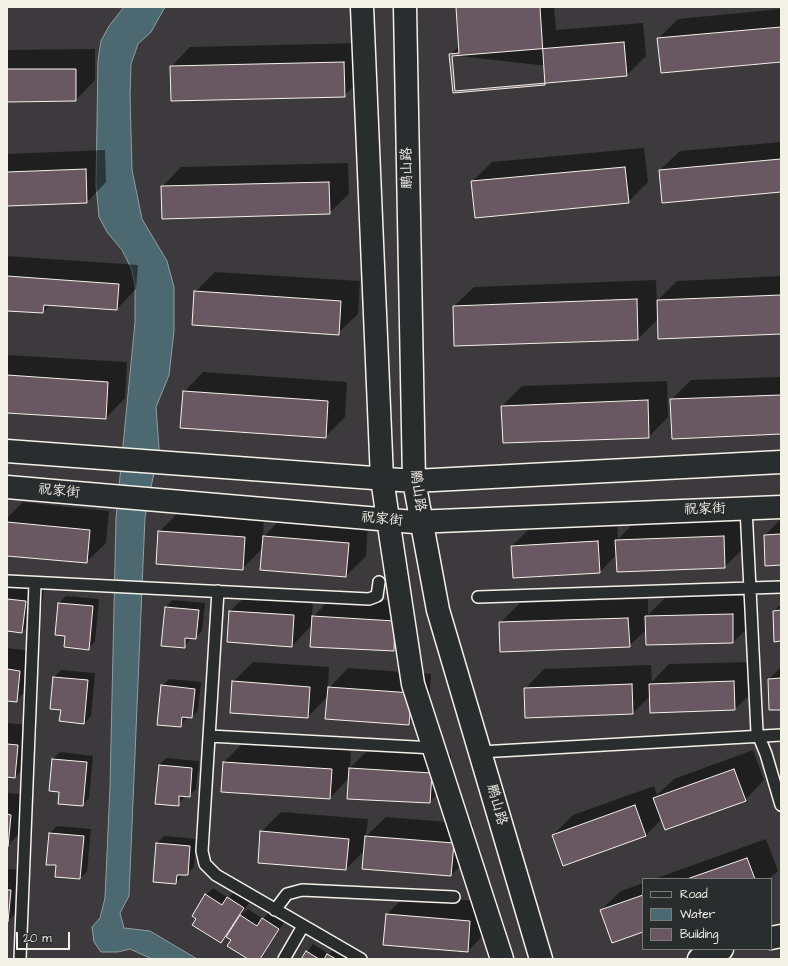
<!DOCTYPE html>
<meta charset="utf-8">
<style>
body{margin:0}
#map{position:relative;width:788px;height:966px;overflow:hidden;background:#3d3a3d;font-family:"Architects Daughter",sans-serif}
canvas{display:block}
.frame{position:absolute;inset:0;border:8px solid #f4f1e8;pointer-events:none}
.legend{position:absolute;left:642px;top:878px;width:130px;height:72px;box-sizing:border-box;background:#2a2d2e;border:1px solid #7b7b78;margin:0;padding:5px 7px;list-style:none;font-size:12px;color:#f4f1e8}
.legend li{display:flex;align-items:center;gap:8px;height:20px}
.legend b{width:20px;border:1px solid #7b7b78}
.scale{position:absolute;left:16px;top:932px;width:54px;height:18px;box-sizing:border-box;border:2px solid #f4f1e8;border-top:0;padding-left:5px;font-size:12px;line-height:14px;white-space:nowrap;color:#f4f1e8;-webkit-text-stroke:3px #2a2d2e;paint-order:stroke}
</style>
<div id="map">
<canvas width="788" height="966"></canvas>
<div class="frame"></div>
<ul class="legend">
<li><b style="height:5px;background:#2a2d2e"></b>Road</li>
<li><b style="height:11px;background:#4c6871"></b>Water</li>
<li><b style="height:11px;background:#695861"></b>Building</li>
</ul>
<div class="scale">20 m</div>
</div>
<script>
const ctx = document.querySelector('canvas').getContext('2d');
ctx.lineJoin = 'round';
function fillPath(path, color) { ctx.fillStyle = color; ctx.fill(path, 'evenodd'); }
const poly = rows => new Path2D(rows.map(r => 'M' + r).join(''));
function strokePath(path, color, width, dash) { ctx.strokeStyle = color; ctx.lineWidth = width; ctx.lineCap = dash ? 'butt' : 'round'; ctx.setLineDash(dash || []); ctx.stroke(path); }
function label(font, color, halo, rows, align = 'center') {
  ctx.font = font + ' "Architects Daughter","LXGW WenKai TC",sans-serif'; ctx.lineWidth = 3; ctx.setLineDash([]); ctx.textBaseline = 'middle'; ctx.strokeStyle = halo; ctx.fillStyle = color; for (const [text, x, y, turn = 0] of rows) {
    ctx.save(); ctx.translate(x, y); ctx.rotate((+turn || 0) * Math.PI / 180); ctx.textAlign = isNaN(turn) ? turn : align; if (halo) ctx.strokeText(text, 0, 0); ctx.fillText(text, 0, 0); ctx.restore();
  }
}
const water = poly([
 [124,7,165,7,151,32,138,44,131,64,130,95,132,170,142,219,167,261,174,287,174,331,169,375,156,407,159,448,145,517,129,896,120,913,124,928,150,931,197,959,152,959,130,949,118,952,101,952,94,942,92,927,100,918,105,898,110,787,116,518,135,322,135,284,131,268,122,250,107,232,99,217,96,185,98,60,101,41,109,26,124,7]
]);
const shadow = poly([
 [457,7,554,7,556,30,643,23,646,56,627,75,450,55,460,45],
 [781,9,781,61,658,39,678,19],
 [363,43,364,76,344,96,171,67,190,47],
 [95,49,95,80,76,100,7,101,7,50],
 [781,142,781,191,660,170,680,151],
 [644,148,648,182,628,202,472,182,492,162],
 [105,150,106,182,87,202,7,205,7,154],
 [348,163,349,194,329,213,162,187,181,167],
 [7,256,138,265,136,289,117,309,51,304,43,312,7,310],
 [215,272,360,281,358,314,338,333,195,292],
 [781,276,781,333,659,318,638,339,454,306,474,287,656,280,657,301,677,281],
 [7,355,127,362,125,398,106,418,7,412],
 [203,372,347,382,345,417,325,437,184,392],
 [781,377,781,433,671,400,691,380],
 [667,381,668,417,649,437,502,406,522,386],
 [23,502,109,511,106,543,86,562,7,555,7,518],
 [179,512,264,518,263,537,283,517,368,524,366,556,346,576,261,569,263,548,242,569,159,532],
 [743,517,744,548,724,567,617,554,600,572,512,546,532,526,617,522,618,539,636,521],
 [781,519,781,564,765,535],
 [7,578,45,582,41,612,22,632,7,630],
 [250,592,313,596,312,618,332,597,414,602,413,631,393,650,312,625,292,646,230,611],
 [752,595,753,623,733,642,647,644,647,629,629,646,500,623,520,603,648,599,648,615,666,597],
 [66,596,99,599,95,642,88,648,66,635,59,603],
 [172,600,205,603,202,631,195,638,191,638,184,647,162,645,166,607],
 [781,604,781,640,774,611],
 [7,648,39,652,36,681,17,700,7,700],
 [253,662,329,667,328,689,348,668,431,674,429,705,409,724,328,696,308,717,233,682],
 [754,662,755,690,735,709,651,712,650,696,633,713,525,689,544,669,651,665,652,682,669,664],
 [781,667,781,709,769,679],
 [61,670,95,673,91,716,84,723,62,709,52,708,54,677],
 [169,679,201,682,198,710,192,717,188,717,180,726,162,686],
 [7,723,37,726,34,758,15,777,7,776],
 [243,743,351,749,350,768,369,749,451,754,449,783,429,802,349,778,330,798,224,762],
 [753,750,764,780,745,800,662,819,646,835,553,835,573,815,654,786,657,795,674,779],
 [60,752,93,756,89,798,82,805,60,791,53,759],
 [166,758,199,761,196,789,189,796,185,796,178,805,156,803,159,765],
 [7,793,30,795,27,826,7,846],
 [281,812,368,819,366,836,386,817,473,824,470,856,451,875,365,850,346,869,261,832],
 [57,826,91,829,87,872,80,878,57,864,47,864,50,833],
 [164,836,197,839,194,867,187,874,183,874,176,883,157,843],
 [766,839,778,871,769,879,654,879],
 [7,869,30,871,27,902,8,921],
 [643,883,643,931,601,910,621,891],
 [213,888,228,898,235,891,250,901,241,916,248,909,263,919,269,912,285,921,260,959,250,959,232,940,227,936,221,942,206,895],
 [406,895,489,902,487,931,468,951,387,914],
 [313,944,329,954,335,948,350,957,349,959,302,959]
]);
const building = poly([
 [456,7,540,7,545,85,453,93,449,54,459,53,456,7],
 [781,27,781,62,661,73,657,38,781,27],
 [624,42,627,76,455,91,452,56,624,42],
 [344,62,345,97,171,101,170,66,344,62],
 [7,69,76,69,76,101,7,102,7,69],
 [781,159,781,192,662,203,659,170,781,159],
 [625,167,629,203,475,218,471,181,625,167],
 [86,169,87,203,7,206,7,172,86,169],
 [329,182,330,214,162,219,161,186,329,182],
 [7,276,119,284,117,310,44,305,43,313,7,311,7,276],
 [194,291,341,301,339,335,192,325,194,291],
 [781,295,781,334,658,339,657,300,781,295],
 [637,299,638,340,454,346,453,306,637,299],
 [7,375,108,382,106,419,7,413,7,375],
 [183,391,328,401,326,438,180,428,183,391],
 [781,395,781,434,672,439,670,399,781,395],
 [648,400,649,438,503,443,501,406,648,400],
 [7,522,90,530,87,563,7,556,7,522],
 [158,531,245,537,243,570,156,564,158,531],
 [781,534,781,565,765,566,764,535,781,534],
 [263,536,349,543,346,577,260,570,263,536],
 [724,536,725,568,617,572,615,540,724,536],
 [598,541,600,573,513,578,511,546,598,541],
 [7,599,26,601,22,633,7,631,7,599],
 [58,603,93,606,89,650,64,647,65,636,55,635,58,603],
 [165,607,199,610,196,639,185,638,185,648,161,646,165,607],
 [781,610,781,641,774,642,773,611,781,610],
 [229,611,294,615,292,647,227,642,229,611],
 [733,614,733,643,646,645,645,616,733,614],
 [312,616,395,621,394,651,310,647,312,616],
 [628,618,630,647,500,652,499,622,628,618],
 [7,669,20,671,17,702,7,701,7,669],
 [53,677,88,680,84,724,59,721,61,710,50,709,53,677],
 [781,678,781,710,769,710,768,679,781,678],
 [232,681,310,687,308,718,230,713,232,681],
 [734,681,735,710,650,713,649,684,734,681],
 [632,684,633,714,525,718,524,688,632,684],
 [161,685,195,689,192,718,182,717,181,727,157,725,161,685],
 [328,687,412,693,409,725,325,719,328,687],
 [7,744,18,745,15,778,7,777,7,744],
 [52,759,87,762,83,806,58,804,59,792,49,791,52,759],
 [223,762,332,769,330,799,221,792,223,762],
 [159,765,192,768,190,797,179,796,179,806,155,804,159,765],
 [349,768,432,773,430,803,347,799,349,768],
 [734,769,746,801,665,830,653,798,734,769],
 [635,805,646,836,563,866,552,835,635,805],
 [7,814,11,815,8,847,7,847,7,814],
 [260,831,349,839,346,870,258,863,260,831],
 [49,833,84,836,80,879,55,877,56,865,46,865,49,833],
 [365,836,454,843,451,876,362,869,365,836],
 [156,843,190,846,188,875,177,875,176,884,153,882,156,843],
 [747,858,755,879,687,879,747,858],
 [7,890,11,890,8,922,7,922,7,890],
 [205,894,222,905,227,897,244,908,221,943,192,925,196,919,192,916,205,894],
 [643,895,643,932,612,943,600,910,643,895],
 [386,914,470,921,468,952,383,945,386,914],
 [240,915,257,926,262,918,279,929,260,959,248,959,227,946,231,940,226,937,240,915],
 [306,951,319,959,301,959,306,951],
 [327,954,336,959,324,959,327,954]
]);
const service = poly([
 [746,508,757,732,766,754,781,805],
 [7,581,369,599,377,596,379,582],
 [218,591,202,851,205,864,216,875,361,959],
 [478,597,781,587],
 [209,736,434,748],
 [480,752,781,735],
 [275,910,287,894,302,890,454,897],
 [20,959,35,584],
 [284,959,303,926]
]);
const tertiary = poly([
 [362,7,382,479,413,684,502,959],
 [405,7,414,481,438,610,541,959],
 [7,451,414,481,781,462],
 [7,487,414,522,781,507],
 [771,938,781,936],
 [699,959,722,949]
]);
const streetNames = [
 ["鹏山路",408,168,-91],
 ["鹏山路",417,491,82],
 ["祝家街",59,492,5],
 ["祝家街",705,510,-2],
 ["祝家街",382,520,5],
 ["鹏山路",496,805,74]
];
fillPath(water, '#4c6871');
strokePath(water, '#8f9fa1', 1);
fillPath(shadow, '#0007');
fillPath(building, '#695861');
strokePath(building, '#f4f1e8', 1);
strokePath(service, '#f4f1e8', 14);
strokePath(tertiary, '#f4f1e8', 25);
strokePath(service, '#2a2d2e', 11);
strokePath(tertiary, '#2a2d2e', 22);
label('14px', '#f4f1e8', '#2a2d2e', streetNames);
</script>
